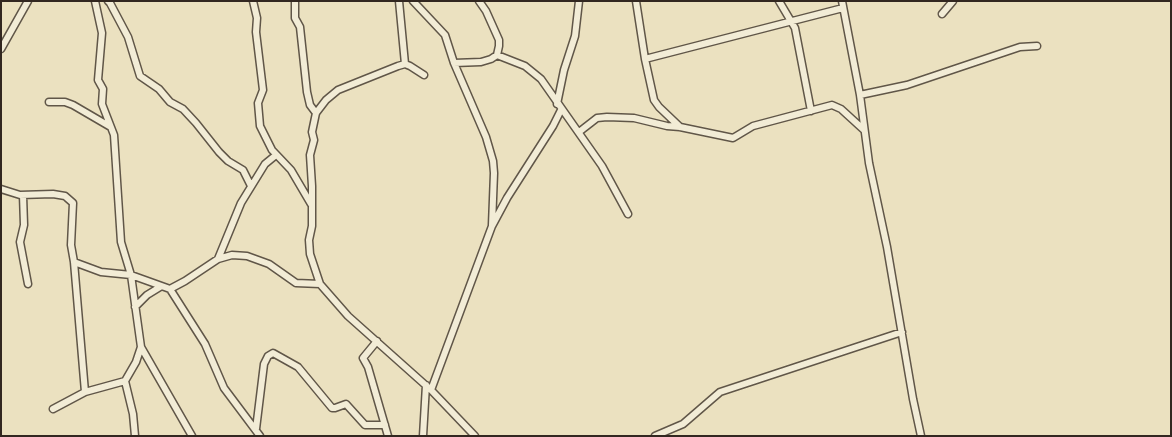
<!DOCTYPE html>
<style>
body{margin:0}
#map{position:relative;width:1172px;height:437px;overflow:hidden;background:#ebe1c0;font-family:"IM FELL DW Pica",serif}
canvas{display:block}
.frame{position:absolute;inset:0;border:2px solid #322720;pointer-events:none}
</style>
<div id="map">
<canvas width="1172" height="437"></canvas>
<div class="frame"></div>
</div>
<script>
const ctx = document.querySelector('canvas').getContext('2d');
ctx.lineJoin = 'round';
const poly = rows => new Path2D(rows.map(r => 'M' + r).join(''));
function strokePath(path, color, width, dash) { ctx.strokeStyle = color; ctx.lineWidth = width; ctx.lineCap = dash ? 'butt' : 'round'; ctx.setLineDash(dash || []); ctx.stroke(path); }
const minor = poly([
 [95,1,102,33,98,80,103,89,102,104,114,135,121,242,131,275,141,347,192,436],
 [108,1,110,3,128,37,140,76,159,89,170,102,183,109,196,123,219,152,228,161,243,170,251,186],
 [253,1,257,18,256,32,263,90,258,103,260,126,272,150,291,170,311,204],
 [295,1,295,18,300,27,307,92,310,105,316,113],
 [399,1,405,64],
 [413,1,445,35,454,63,486,137,493,161,494,173,492,225],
 [636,1,645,59,654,100,659,107,680,127],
 [779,1,795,28,811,111],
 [842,1,860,95,869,163,887,247,913,399,921,436],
 [942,14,953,1],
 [1,49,28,1],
 [497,55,525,66,541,79,602,166,628,214],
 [645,59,843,8],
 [454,63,481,62,491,59,497,55,499,46,499,40,486,11,479,1],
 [424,75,410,66,405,64,398,66,338,90,326,100,316,113,312,132,314,140,310,155,312,186,312,226,309,240,310,254,320,284,348,316,431,390,475,436],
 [860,95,907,85,1020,47,1037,46],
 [49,102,65,102,73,105,109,126],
 [557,104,564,70,575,36,579,1],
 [579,132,597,118,607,117,634,118,667,126,680,127,733,138,753,126,832,105,841,109,864,130],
 [1,189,20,195,53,194,65,196,73,203,71,245,74,262,85,392],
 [23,195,24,225,20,242,28,284],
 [218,259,241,203,265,164,276,155],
 [74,262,101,272,131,275,170,289,185,281,218,259,232,255,247,256,269,264,296,283,320,284],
 [170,289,205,344,224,388,260,436],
 [135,307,147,295,160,287],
 [377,341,363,358,368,367,388,436],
 [125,381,133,414,135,436],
 [431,390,492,226,507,198,553,126,561,110],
 [53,409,85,392,125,381,136,362,141,347],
 [256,429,264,364,268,356,273,353,298,367,332,408,335,408,346,404,365,425,385,425],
 [423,436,426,385],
 [655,436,683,424,720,392,902,332]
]);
strokePath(minor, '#605648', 9);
strokePath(minor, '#f2ecd6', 6);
</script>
